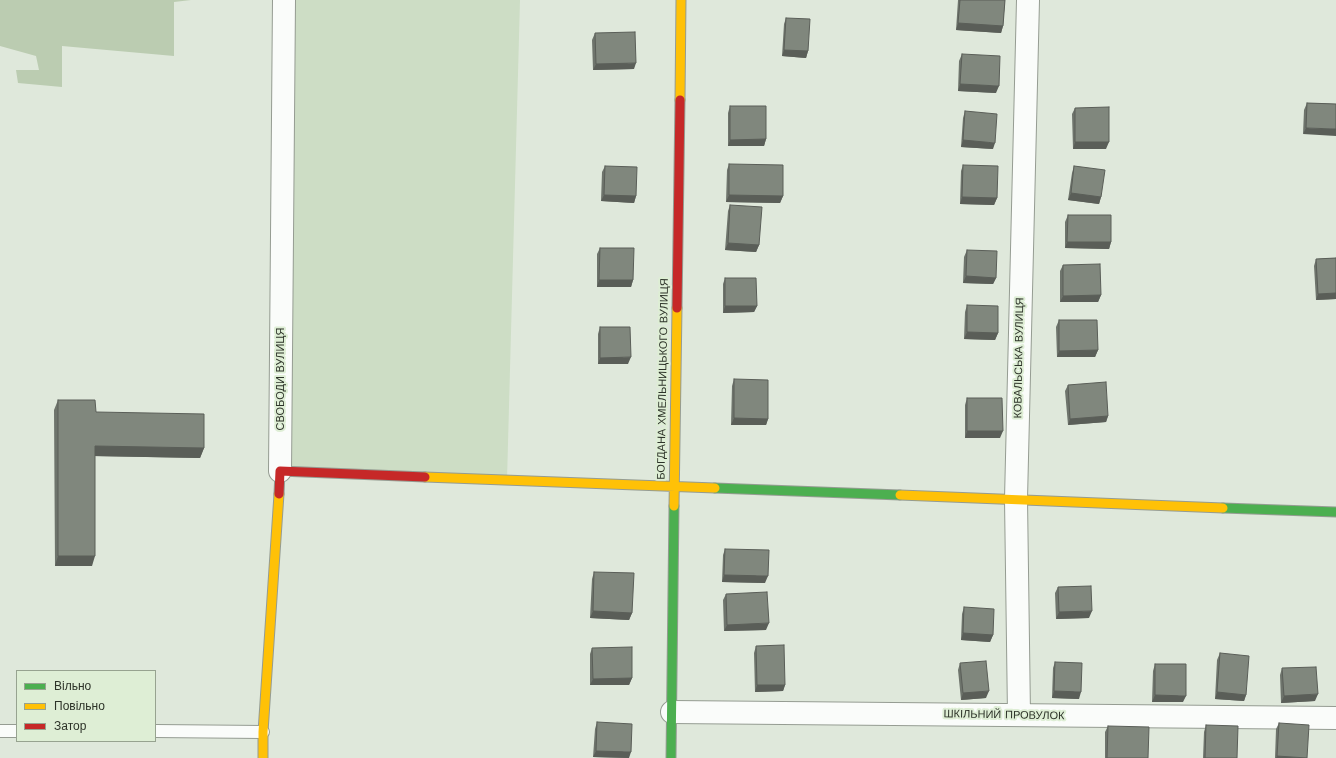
<!DOCTYPE html>
<meta charset="utf-8">
<style>
body{margin:0}
#map{position:relative;width:1336px;height:758px;overflow:hidden;background:#dfe8db;font-family:"Work Sans",sans-serif}
canvas{display:block}
.legend{position:absolute;left:16px;top:670px;width:140px;height:72px;box-sizing:border-box;background:#deeed5;border:1px solid #97a390;margin:0;padding:5px 7px;list-style:none;font-size:12px;color:#2d3329}
.legend li{display:flex;align-items:center;gap:8px;height:20px}
.legend b{width:20px;border:1px solid #97a390}
</style>
<div id="map">
<canvas width="1336" height="758"></canvas>
<ul class="legend">
<li><b style="height:5px;background:#4caf50"></b>Вільно</li>
<li><b style="height:5px;background:#ffc107"></b>Повільно</li>
<li><b style="height:5px;background:#c62828"></b>Затор</li>
</ul>
</div>
<script>
const ctx = document.querySelector('canvas').getContext('2d');
ctx.lineJoin = 'round';
function fillPath(path, color) { ctx.fillStyle = color; ctx.fill(path, 'evenodd'); }
const poly = rows => new Path2D(rows.map(r => 'M' + r).join(''));
function strokePath(path, color, width, dash) { ctx.strokeStyle = color; ctx.lineWidth = width; ctx.lineCap = dash ? 'butt' : 'round'; ctx.setLineDash(dash || []); ctx.stroke(path); }
function label(font, color, halo, rows, align = 'center') {
  ctx.font = font + ' "Work Sans",sans-serif'; ctx.lineWidth = 4; ctx.setLineDash([]); ctx.textBaseline = 'middle'; ctx.strokeStyle = halo; ctx.fillStyle = color; for (const [text, x, y, turn = 0] of rows) {
    ctx.save(); ctx.translate(x, y); ctx.rotate((+turn || 0) * Math.PI / 180); ctx.textAlign = isNaN(turn) ? turn : align; if (halo) ctx.strokeText(text, 0, 0); ctx.fillText(text, 0, 0); ctx.restore();
  }
}
const green = poly([
 [284,0,520,0,507,480,280,471]
]);
const forest = poly([
 [0,0,191,0,174,2,174,56,62,46,62,87,18,83,16,70,39,70,36,56,0,46]
]);
const lane = poly([
 [0,731,17,731],
 [155,731,263,732]
]);
const street = poly([
 [280,471,284,0],
 [672,712,1336,718],
 [1019,715,1016,499,1028,0]
]);
const fast = poly([
 [715,488,900,495],
 [1223,508,1336,512],
 [671,758,674,506]
]);
const slow = poly([
 [680,100,681,0],
 [425,477,715,488],
 [900,495,1223,508],
 [674,506,677,308],
 [263,758,263,732,279,494]
]);
const jam = poly([
 [677,308,680,100],
 [279,494,280,471,425,477]
]);
const wall = poly([
 [958,0,1005,0,1003,26,1001,33,956,30],
 [786,18,808,51,806,58,782,56,784,24],
 [595,33,634,69,593,70,592,40],
 [962,54,996,93,958,91,959,61],
 [1307,103,1336,104,1303,134,1304,110],
 [730,106,766,139,764,146,728,146,728,113],
 [1075,108,1106,149,1073,149,1072,114],
 [965,111,993,149,961,147,963,118],
 [729,164,783,196,780,203,726,202,727,170],
 [963,165,997,198,994,205,960,204,961,171],
 [605,166,636,196,634,203,601,201,602,172],
 [1074,166,1101,197,1099,204,1068,200,1072,173],
 [730,205,759,245,756,252,725,250,728,211],
 [1068,215,1111,242,1109,249,1065,248,1065,222],
 [600,248,633,280,631,287,597,287,597,254],
 [967,250,996,278,993,284,963,283,964,257],
 [1336,258,1336,299,1316,300,1314,266,1316,259],
 [1063,265,1101,295,1098,302,1060,302,1060,271],
 [725,278,757,306,754,312,723,313,723,284],
 [967,305,998,333,995,340,964,339,965,312],
 [1059,320,1098,350,1095,357,1057,357,1056,327],
 [600,327,628,364,598,364,598,334],
 [734,379,768,419,766,425,731,425,732,386],
 [1068,385,1108,416,1106,422,1068,425,1065,391],
 [967,398,1000,438,965,438,965,405],
 [58,400,204,448,200,458,95,456,92,566,55,566,54,410],
 [725,549,765,583,722,582,723,555],
 [594,572,632,613,629,620,590,618,592,579],
 [1058,587,1089,618,1056,619,1055,593],
 [726,594,766,630,724,631,723,600],
 [964,607,993,635,990,642,961,640,962,614],
 [756,646,785,685,783,691,755,692,754,653],
 [592,648,632,678,629,685,590,685,590,654],
 [1220,653,1246,695,1244,701,1215,699,1217,660],
 [1055,662,1079,699,1052,698,1053,668],
 [960,663,986,698,961,700,958,670],
 [1155,664,1183,702,1152,702,1153,671],
 [1282,668,1315,701,1281,703,1280,675],
 [597,722,629,758,593,757,595,729],
 [1279,723,1307,758,1275,758,1276,729],
 [1206,725,1237,758,1203,758,1204,732],
 [1108,726,1148,758,1105,758,1105,732]
]);
const shadedWall = poly([
 [958,23,1003,26,1001,33,956,30],
 [784,50,808,51,806,58,782,56],
 [636,63,634,69,593,70,596,64],
 [960,84,999,86,996,93,958,91],
 [1306,128,1336,129,1336,136,1303,134],
 [766,139,764,146,728,146,730,140],
 [963,140,995,143,993,149,961,147],
 [1075,142,1109,142,1106,149,1073,149],
 [1071,193,1101,197,1099,204,1068,200],
 [604,195,636,196,634,203,601,201],
 [729,195,783,196,780,203,726,202],
 [962,197,997,198,994,205,960,204],
 [1067,242,1111,242,1109,249,1065,248],
 [728,243,759,245,756,252,725,250],
 [966,276,996,278,993,284,963,283],
 [599,280,633,280,631,287,597,287],
 [1336,293,1336,299,1316,300,1318,294],
 [1101,295,1098,302,1060,302,1063,296],
 [725,306,757,306,754,312,723,313],
 [967,332,998,333,995,340,964,339],
 [1098,350,1095,357,1057,357,1059,351],
 [631,357,628,364,598,364,600,358],
 [1108,416,1106,422,1068,425,1070,419],
 [734,418,768,419,766,425,731,425],
 [967,431,1003,431,1000,438,965,438],
 [95,446,204,448,200,458,91,456],
 [58,556,95,556,92,566,55,566],
 [724,575,768,576,765,583,722,582],
 [593,611,632,613,629,620,590,618],
 [1092,611,1089,618,1056,619,1059,612],
 [769,623,766,630,724,631,727,625],
 [963,633,993,635,990,642,961,640],
 [632,678,629,685,590,685,593,679],
 [757,685,785,685,783,691,755,692],
 [989,691,986,698,961,700,963,693],
 [1054,691,1081,692,1079,699,1052,698],
 [1217,692,1246,695,1244,701,1215,699],
 [1318,694,1315,701,1281,703,1284,696],
 [1155,695,1186,696,1183,702,1152,702],
 [596,751,631,752,629,758,593,757],
 [1277,756,1301,758,1276,758]
]);
const building = poly([
 [960,0,1005,0,1003,26,958,23,960,0],
 [786,18,810,19,808,51,784,50,786,18],
 [635,32,636,63,596,64,595,33,635,32],
 [962,54,1000,56,999,86,960,84,962,54],
 [1307,103,1336,104,1336,129,1306,128,1307,103],
 [730,106,766,106,766,139,730,140,730,106],
 [1109,107,1109,142,1075,142,1075,108,1109,107],
 [965,111,997,114,995,143,963,140,965,111],
 [729,164,783,165,783,196,729,195,729,164],
 [963,165,998,166,997,198,962,197,963,165],
 [605,166,637,167,636,196,604,195,605,166],
 [1074,166,1105,170,1101,197,1071,193,1074,166],
 [730,205,762,207,759,245,728,243,730,205],
 [1068,215,1111,215,1111,242,1067,242,1068,215],
 [600,248,634,248,633,280,599,280,600,248],
 [967,250,997,251,996,278,966,276,967,250],
 [1336,258,1336,293,1318,294,1316,259,1336,258],
 [1100,264,1101,295,1063,296,1063,265,1100,264],
 [725,278,756,278,757,306,725,306,725,278],
 [967,305,998,306,998,333,967,332,967,305],
 [1059,320,1097,320,1098,350,1059,351,1059,320],
 [600,327,630,327,631,357,600,358,600,327],
 [734,379,768,380,768,419,734,418,734,379],
 [1106,382,1108,416,1070,419,1068,385,1106,382],
 [967,398,1002,398,1003,431,967,431,967,398],
 [58,400,95,400,96,412,204,414,204,448,95,446,95,556,58,556,58,400],
 [725,549,769,550,768,576,724,575,725,549],
 [594,572,634,573,632,613,593,611,594,572],
 [1091,586,1092,611,1059,612,1058,587,1091,586],
 [767,592,769,623,727,625,726,594,767,592],
 [964,607,994,609,993,635,963,633,964,607],
 [784,645,785,685,757,685,756,646,784,645],
 [632,647,632,678,593,679,592,648,632,647],
 [1220,653,1249,656,1246,695,1217,692,1220,653],
 [986,661,989,691,963,693,960,663,986,661],
 [1055,662,1082,663,1081,692,1054,691,1055,662],
 [1155,664,1186,664,1186,696,1155,695,1155,664],
 [1316,667,1318,694,1284,696,1282,668,1316,667],
 [597,722,632,724,631,752,596,751,597,722],
 [1279,723,1309,725,1307,758,1277,756,1279,723],
 [1206,725,1238,726,1237,758,1205,758,1206,725],
 [1108,726,1149,727,1148,758,1107,758,1108,726]
]);
const streetNames = [
 ["КОВАЛЬСЬКА ВУЛИЦЯ",1019,358,-89],
 ["СВОБОДИ ВУЛИЦЯ",281,379,-90],
 ["БОГДАНА ХМЕЛЬНИЦЬКОГО ВУЛИЦЯ",663,379,-89],
 ["ШКІЛЬНИЙ ПРОВУЛОК",1004,715,1]
];
fillPath(green, '#cdddc5');
fillPath(forest, '#bbccb1');
strokePath(lane, '#959c92', 14);
strokePath(street, '#959c92', 24);
strokePath(fast, '#959c92', 11);
strokePath(slow, '#959c92', 11);
strokePath(jam, '#959c92', 11);
strokePath(lane, '#fafcfa', 12);
strokePath(street, '#fafcfa', 22);
strokePath(fast, '#4caf50', 9);
strokePath(slow, '#ffc107', 9);
strokePath(jam, '#c62828', 9);
fillPath(wall, '#6e746c');
fillPath(shadedWall, '#5a5e58');
fillPath(building, '#80877d');
strokePath(building, '#5a5e58', 1);
label('11px', '#2d3329', '#deeed5', streetNames);
</script>
